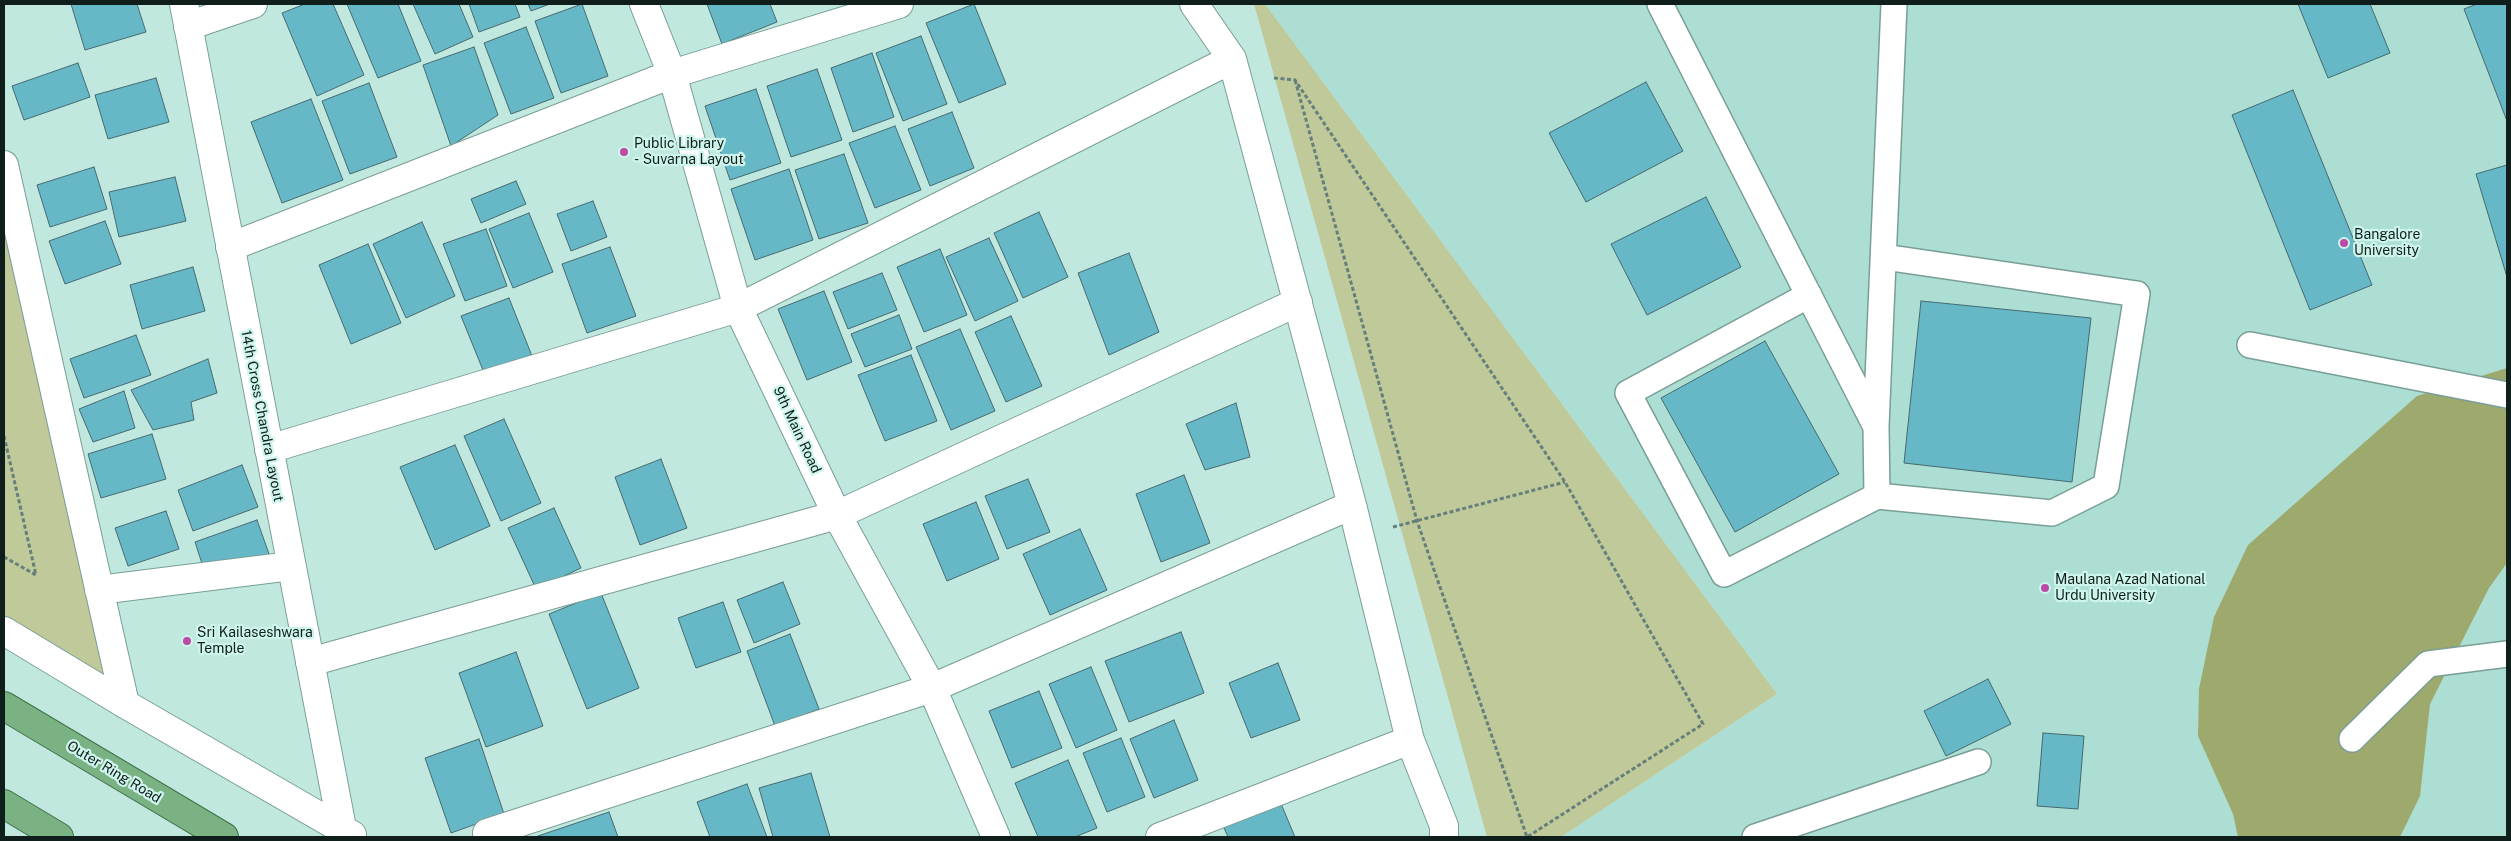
<!DOCTYPE html>
<style>
body{margin:0}
#map{position:relative;width:2511px;height:841px;overflow:hidden;background:#c1e8df;font-family:"Public Sans",sans-serif}
canvas{display:block}
.frame{position:absolute;inset:0;border:5px solid #101e1b;pointer-events:none}
</style>
<div id="map">
<canvas width="2511" height="841"></canvas>
<div class="frame"></div>
</div>
<script>
const ctx = document.querySelector('canvas').getContext('2d');
ctx.lineJoin = 'round';
function fillPath(path, color) { ctx.fillStyle = color; ctx.fill(path, 'evenodd'); }
const poly = rows => new Path2D(rows.map(r => 'M' + r).join(''));
function strokePath(path, color, width, dash) { ctx.strokeStyle = color; ctx.lineWidth = width; ctx.lineCap = dash ? 'butt' : 'round'; ctx.setLineDash(dash || []); ctx.stroke(path); }
function label(font, color, halo, rows, align = 'center') {
  ctx.font = font + ' "Public Sans",sans-serif'; ctx.lineWidth = 4.5; ctx.setLineDash([]); ctx.textBaseline = 'middle'; ctx.strokeStyle = halo; ctx.fillStyle = color; for (const [text, x, y, turn = 0] of rows) {
    ctx.save(); ctx.translate(x, y); ctx.rotate((+turn || 0) * Math.PI / 180); ctx.textAlign = isNaN(turn) ? turn : align; if (halo) ctx.strokeText(text, 0, 0); ctx.fillText(text, 0, 0); ctx.restore();
  }
}
const built = poly([
 [1265,4,2507,4,2507,837,1561,837,1777,694]
]);
const green = poly([
 [1254,4,1265,4,1777,694,1561,837,1487,837],
 [4,165,125,704,4,631]
]);
const forest = poly([
 [2507,368,2507,563,2489,588,2430,704,2420,796,2400,837,2238,837,2233,814,2198,736,2199,689,2214,617,2248,545,2417,396]
]);
const building = poly([
 [71,4,137,4,146,32,85,50,71,4],
 [305,4,333,4,364,75,317,96,282,13,305,4],
 [347,4,398,4,421,61,378,78,347,4],
 [413,4,459,4,473,37,435,54,413,4],
 [469,4,515,4,520,17,479,32,469,4],
 [528,4,550,4,531,11,528,4],
 [582,4,608,76,561,93,535,21,582,4],
 [707,4,770,4,777,22,722,44,707,4],
 [974,4,1006,84,959,103,926,23,974,4],
 [2298,4,2370,4,2390,53,2328,78,2298,4],
 [2477,4,2507,4,2507,121,2464,9,2477,4],
 [526,27,554,98,511,114,484,43,526,27],
 [921,36,947,104,903,121,876,53,921,36],
 [474,47,498,115,451,146,423,65,474,47],
 [872,53,894,117,853,132,831,68,872,53],
 [78,63,90,97,24,120,12,86,78,63],
 [817,69,842,140,791,157,767,86,817,69],
 [156,78,169,122,108,139,95,95,156,78],
 [1646,82,1683,151,1586,202,1549,133,1646,82],
 [369,83,397,157,350,174,322,101,369,83],
 [756,89,781,163,730,180,705,106,756,89],
 [2293,90,2372,285,2310,310,2232,115,2293,90],
 [311,99,343,180,282,203,251,122,311,99],
 [952,112,974,168,930,186,908,129,952,112],
 [895,126,921,190,875,208,849,143,895,126],
 [844,154,868,223,819,239,795,170,844,154],
 [2507,165,2507,277,2476,174,2507,165],
 [94,167,107,209,50,227,37,185,94,167],
 [789,169,813,240,755,260,731,189,789,169],
 [175,177,186,221,119,237,109,192,175,177],
 [516,181,526,204,481,223,471,199,516,181],
 [1706,197,1741,267,1647,315,1611,244,1706,197],
 [593,201,607,237,571,251,557,214,593,201],
 [1039,212,1068,277,1023,298,994,233,1039,212],
 [529,213,553,272,513,288,489,229,529,213],
 [105,221,121,264,65,284,49,241,105,221],
 [422,222,455,296,406,318,373,244,422,222],
 [486,229,507,286,465,301,443,244,486,229],
 [989,238,1018,301,975,321,946,257,989,238],
 [368,244,401,323,351,344,319,265,368,244],
 [610,247,636,316,587,333,562,264,610,247],
 [940,249,967,315,924,332,897,267,940,249],
 [1129,253,1159,332,1109,355,1078,273,1129,253],
 [193,267,205,311,142,329,130,285,193,267],
 [882,273,897,310,848,329,833,292,882,273],
 [824,291,852,362,807,380,778,309,824,291],
 [509,298,532,356,485,375,461,316,509,298],
 [1921,301,2091,318,2072,482,1904,463,1921,301],
 [899,315,912,349,865,367,851,334,899,315],
 [1011,316,1042,386,1006,402,975,332,1011,316],
 [960,329,995,411,951,430,916,347,960,329],
 [136,335,151,375,84,398,70,359,136,335],
 [1765,341,1839,474,1735,532,1661,398,1765,341],
 [911,355,937,421,885,441,858,375,911,355],
 [208,359,217,393,191,402,194,420,153,430,131,390,208,359],
 [124,391,135,428,93,442,79,409,124,391],
 [1236,403,1250,457,1205,470,1186,424,1236,403],
 [504,419,541,503,501,521,464,436,504,419],
 [152,434,166,479,101,498,88,454,152,434],
 [455,445,490,526,435,550,400,467,455,445],
 [661,459,687,528,640,545,615,477,661,459],
 [242,465,258,507,193,531,178,490,242,465],
 [1184,475,1210,543,1161,562,1136,494,1184,475],
 [1028,479,1050,532,1007,549,985,496,1028,479],
 [976,502,999,559,947,581,923,524,976,502],
 [554,508,581,568,536,589,508,528,554,508],
 [166,511,179,549,128,566,115,528,166,511],
 [257,520,269,554,206,576,195,542,257,520],
 [1080,529,1107,590,1050,615,1023,554,1080,529],
 [783,582,800,624,754,643,737,600,783,582],
 [601,593,639,688,587,709,549,614,601,593],
 [723,602,741,652,696,668,678,618,723,602],
 [1181,632,1204,693,1129,722,1105,661,1181,632],
 [790,634,819,709,775,726,747,651,790,634],
 [516,652,543,726,486,747,459,673,516,652],
 [1278,663,1300,720,1251,738,1229,683,1278,663],
 [1091,667,1117,730,1076,748,1049,684,1091,667],
 [1988,679,2011,724,1946,756,1924,711,1988,679],
 [1039,691,1062,748,1012,768,989,711,1039,691],
 [1174,720,1198,780,1154,798,1130,739,1174,720],
 [2043,733,2084,736,2078,809,2037,806,2043,733],
 [1121,738,1145,797,1107,812,1083,753,1121,738],
 [479,739,504,814,451,833,425,758,479,739],
 [1068,760,1097,828,1075,837,1038,837,1015,783,1068,760],
 [811,773,830,837,773,837,759,788,811,773],
 [747,784,767,837,710,837,697,802,747,784],
 [1279,799,1295,837,1228,837,1221,821,1279,799],
 [609,812,618,837,535,837,609,812]
]);
const path = poly([
 [1274,78,1295,80,1565,482,1703,724,1527,837,1417,521,1295,80],
 [4,436,36,575,4,557],
 [1393,527,1565,482]
]);
const service = poly([
 [1660,4,1875,425],
 [1809,295,1628,393,1724,574,1877,496,2052,513,2106,486,2137,294,1884,257],
 [2250,345,2507,395],
 [1877,496,1876,426,1894,4],
 [2352,739,2428,664,2507,654],
 [1755,837,1978,762]
]);
const minor = poly([
 [644,4,672,74,738,308,837,515,932,688,996,837],
 [1194,4,1232,59,1352,505,1410,740,1444,826,1444,837],
 [188,26,253,4],
 [4,165,125,704],
 [230,247,672,74,899,4],
 [269,449,738,308,1232,59],
 [99,590,291,566],
 [310,662,837,515,1298,302],
 [487,833,932,688,1352,505],
 [1160,837,1410,740]
]);
const tertiary = poly([
 [184,4,342,828],
 [4,631,125,704,352,835]
]);
const trunk = poly([
 [4,706,224,837],
 [4,804,59,837]
]);
const markers = [
 [624,152,5,"#bc4ba7"],
 [2344,243,5,"#bc4ba7"],
 [2045,588,5,"#bc4ba7"],
 [187,641,5,"#bc4ba7"]
];
const poiNames = [
 ["Public Library",634,144],
 ["- Suvarna Layout",634,160],
 ["Bangalore",2354,235],
 ["University",2354,251],
 ["Maulana Azad National",2055,580],
 ["Urdu University",2055,596],
 ["Sri Kailaseshwara",197,633],
 ["Temple",197,649]
];
const streetNames = [
 ["14th Cross Chandra Layout",262,416,79],
 ["9th Main Road",797,430,65],
 ["Outer Ring Road",114,772,31]
];
fillPath(built, '#added3');
fillPath(green, '#c0c99a');
fillPath(forest, '#9ea96d');
fillPath(building, '#67b8c7');
strokePath(building, '#466a70', 1);
strokePath(service, '#799e96', 28);
strokePath(minor, '#799e96', 30);
strokePath(tertiary, '#799e96', 30);
strokePath(trunk, '#3f724a', 30);
strokePath(path, '#657f7a', 3, [4, 2.5]);
strokePath(service, '#fff', 25);
strokePath(minor, '#fff', 28);
strokePath(tertiary, '#fff', 28);
strokePath(trunk, '#7ab283', 28);
for (const [x, y, r, color] of markers) { const dot = new Path2D(); dot.arc(x, y, r, 0, 2 * Math.PI); ctx.fillStyle = color; ctx.fill(dot); strokePath(dot, '#cef5ec', 2); }
label('14px', '#101e1b', '#cef5ec', poiNames, 'left');
label('14px', '#101e1b', '#cef5ec', streetNames);
</script>
